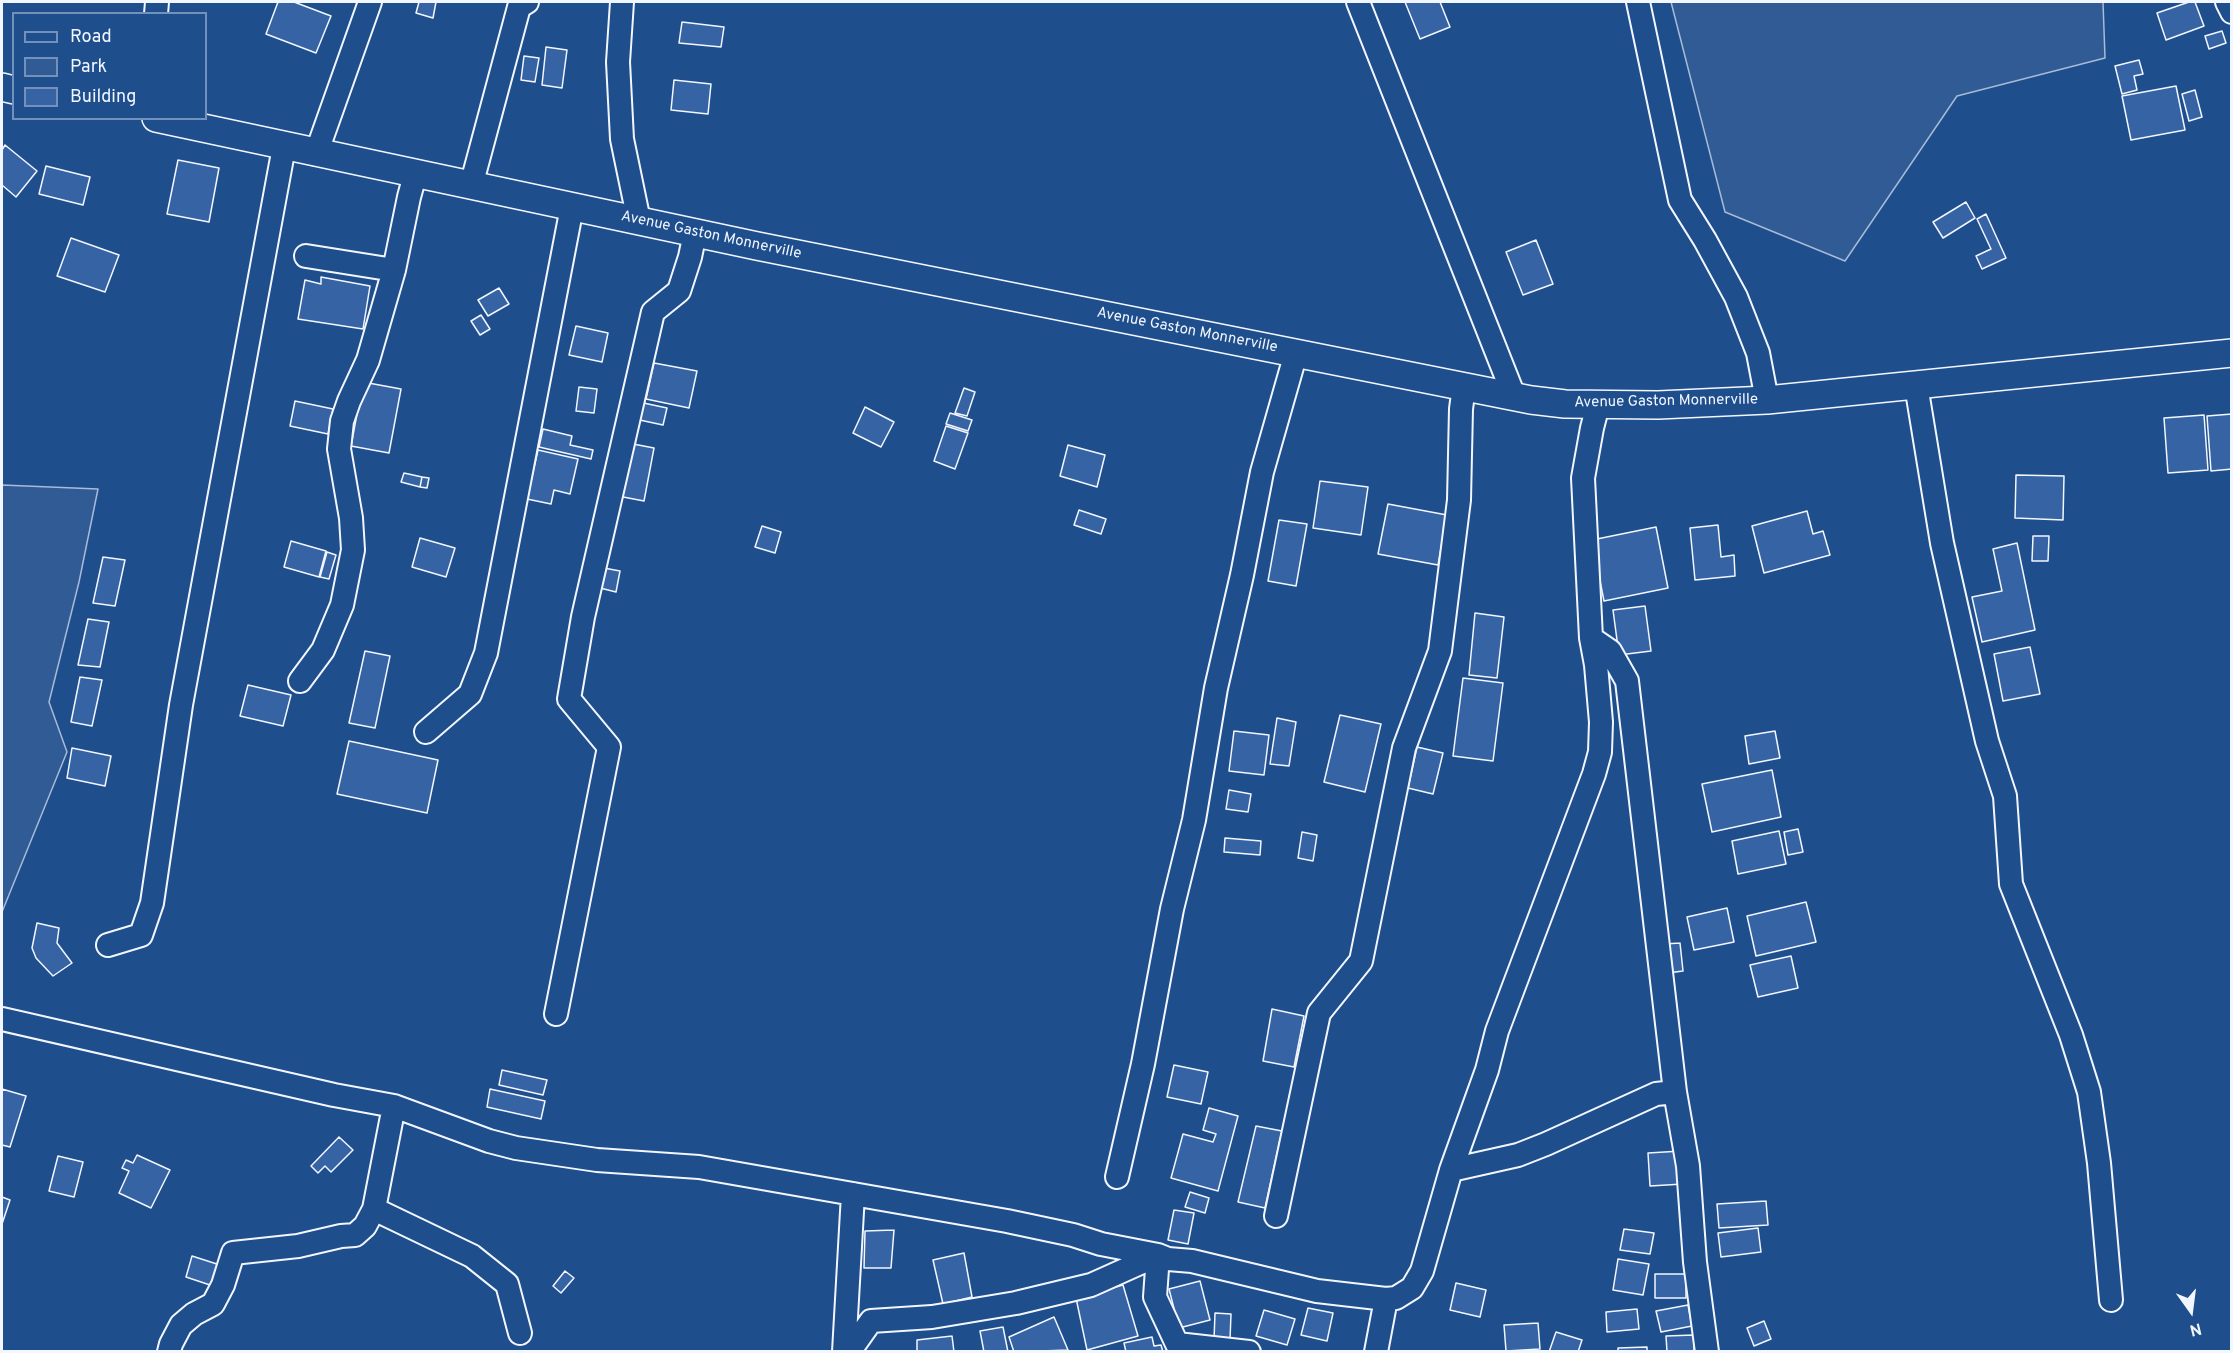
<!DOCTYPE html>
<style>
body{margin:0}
#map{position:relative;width:2233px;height:1353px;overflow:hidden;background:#1f4e8c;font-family:Overpass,sans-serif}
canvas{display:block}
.frame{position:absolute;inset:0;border:3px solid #f2f6ff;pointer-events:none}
.legend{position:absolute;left:12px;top:12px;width:195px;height:108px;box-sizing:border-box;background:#1f4e8c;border:2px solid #7391ba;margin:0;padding:8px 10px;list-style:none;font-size:18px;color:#f2f6ff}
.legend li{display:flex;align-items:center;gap:12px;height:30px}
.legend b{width:30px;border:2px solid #7391ba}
.north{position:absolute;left:2161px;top:1281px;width:60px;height:60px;-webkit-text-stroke:4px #1f4e8c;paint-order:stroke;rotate:166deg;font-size:16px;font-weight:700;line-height:24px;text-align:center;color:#f2f6ff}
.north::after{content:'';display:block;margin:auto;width:21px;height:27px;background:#f2f6ff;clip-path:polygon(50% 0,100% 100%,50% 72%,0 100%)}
</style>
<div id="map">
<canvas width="2233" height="1353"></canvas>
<div class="frame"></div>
<ul class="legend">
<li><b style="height:8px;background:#1f4e8c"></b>Road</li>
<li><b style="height:16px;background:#305b95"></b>Park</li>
<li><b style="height:16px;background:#3563a3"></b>Building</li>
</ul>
<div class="north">N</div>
</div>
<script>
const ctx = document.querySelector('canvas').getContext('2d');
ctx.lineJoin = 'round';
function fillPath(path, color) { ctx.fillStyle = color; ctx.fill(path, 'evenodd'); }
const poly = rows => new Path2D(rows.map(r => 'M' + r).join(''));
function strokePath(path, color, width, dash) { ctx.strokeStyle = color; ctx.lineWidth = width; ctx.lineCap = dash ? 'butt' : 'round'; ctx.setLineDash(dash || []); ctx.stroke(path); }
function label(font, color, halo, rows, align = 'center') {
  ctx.font = font + ' Overpass,sans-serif'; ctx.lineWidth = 4.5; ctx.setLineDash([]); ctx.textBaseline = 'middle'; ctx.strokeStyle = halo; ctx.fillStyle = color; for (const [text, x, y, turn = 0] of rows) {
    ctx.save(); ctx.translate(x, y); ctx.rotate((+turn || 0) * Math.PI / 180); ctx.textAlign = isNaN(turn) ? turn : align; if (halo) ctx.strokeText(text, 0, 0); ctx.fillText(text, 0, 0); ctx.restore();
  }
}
const green = poly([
 [1671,2,2103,2,2105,58,1957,96,1845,261,1725,212,1671,2],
 [2,485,98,489,79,582,49,702,67,752,2,912,2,485]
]);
const building = poly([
 [278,2,294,2,331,16,316,53,266,34,278,2],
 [419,2,436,2,433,18,416,13,419,2],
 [1405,2,1440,2,1450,27,1420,39,1405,2],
 [2189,2,2195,2,2204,26,2166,40,2157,13,2189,2],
 [682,22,724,27,721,47,679,43,682,22],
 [2222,31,2226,43,2209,49,2205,36,2222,31],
 [546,47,567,50,562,88,542,85,546,47],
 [524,56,539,58,535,82,521,80,524,56],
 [2139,60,2143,74,2134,76,2137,90,2122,94,2115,66,2139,60],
 [674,80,711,84,708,114,671,110,674,80],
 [2176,86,2185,130,2131,140,2122,96,2176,86],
 [2195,90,2202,117,2189,121,2182,94,2195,90],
 [5,145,37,171,16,197,2,185,2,150,5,145],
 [178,160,219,168,209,222,167,214,178,160],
 [46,166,90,177,83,205,39,194,46,166],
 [1966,202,1975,218,1943,238,1933,222,1966,202],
 [1986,214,2006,258,1982,269,1976,256,1991,249,1977,219,1986,214],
 [71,238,119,255,105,292,57,276,71,238],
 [1536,240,1553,284,1523,295,1506,252,1536,240],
 [321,277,370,286,363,329,298,319,305,280,321,284,321,277],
 [499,288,509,304,488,316,478,300,499,288],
 [481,315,490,329,480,335,471,321,481,315],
 [576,326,608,333,602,362,569,355,576,326],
 [654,363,697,371,689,408,646,399,654,363],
 [363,382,401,389,389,453,351,446,363,382],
 [579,387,597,389,594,413,576,411,579,387],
 [964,388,975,392,967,416,955,413,964,388],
 [295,401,333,409,328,434,290,426,295,401],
 [639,402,667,408,663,425,635,419,639,402],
 [865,407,894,422,881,447,853,433,865,407],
 [950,413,972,420,968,431,946,424,950,413],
 [2232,414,2232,469,2211,471,2207,416,2232,414],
 [2204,415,2208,470,2168,473,2164,418,2204,415],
 [946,426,968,433,955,469,934,461,946,426],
 [543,429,572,436,570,445,593,450,591,459,539,447,543,429],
 [628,443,654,448,644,501,618,496,628,443],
 [1068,445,1105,455,1097,487,1060,476,1068,445],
 [538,450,578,459,570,494,554,490,551,504,527,499,538,450],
 [404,473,422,477,420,487,401,482,404,473],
 [2016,475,2064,476,2063,520,2015,518,2016,475],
 [422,477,429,478,427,488,420,487,422,477],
 [1320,481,1368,487,1361,535,1313,528,1320,481],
 [1388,504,1447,515,1438,565,1378,554,1388,504],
 [1079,510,1106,519,1101,534,1074,525,1079,510],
 [1807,511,1813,534,1823,531,1830,555,1764,573,1752,526,1807,511],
 [1279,520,1307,524,1296,586,1268,581,1279,520],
 [1718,525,1721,557,1734,555,1735,576,1695,580,1690,528,1718,525],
 [762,526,781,532,775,553,755,547,762,526],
 [1656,527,1668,588,1604,601,1592,540,1656,527],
 [2033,536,2049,536,2048,561,2032,561,2033,536],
 [420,538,455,548,446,577,412,567,420,538],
 [291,541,326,551,319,577,284,567,291,541],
 [2017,543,2035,630,1982,642,1972,597,2002,591,1993,549,2017,543],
 [327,552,336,555,329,579,320,577,327,552],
 [103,557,125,560,115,606,93,603,103,557],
 [604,568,620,571,616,592,600,588,604,568],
 [1645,606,1651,651,1619,655,1613,610,1645,606],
 [1475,613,1504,617,1497,678,1469,675,1475,613],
 [88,619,109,622,100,667,78,665,88,619],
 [2030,647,2040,694,2003,701,1994,654,2030,647],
 [365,651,390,656,375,728,349,723,365,651],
 [80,677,102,680,92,726,71,722,80,677],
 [1463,678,1503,683,1493,761,1453,756,1463,678],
 [248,685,291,695,283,726,240,716,248,685],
 [1340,715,1381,724,1365,792,1324,782,1340,715],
 [1277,718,1296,722,1289,766,1270,764,1277,718],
 [1234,731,1269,735,1264,775,1229,771,1234,731],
 [1775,731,1780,758,1749,764,1745,736,1775,731],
 [349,741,438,760,427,813,337,794,349,741],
 [1417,747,1443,753,1433,794,1408,788,1417,747],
 [72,748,111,756,105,786,67,778,72,748],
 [1772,770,1781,817,1712,832,1702,784,1772,770],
 [1229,790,1251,794,1248,812,1226,809,1229,790],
 [1798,829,1803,852,1788,855,1784,832,1798,829],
 [1779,831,1786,864,1738,874,1732,841,1779,831],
 [1302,832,1317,835,1313,861,1298,858,1302,832],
 [1225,838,1261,841,1260,855,1224,852,1225,838],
 [1806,902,1816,942,1756,956,1747,916,1806,902],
 [1727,908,1734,942,1694,950,1687,917,1727,908],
 [37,923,59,928,57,943,72,963,53,976,36,958,32,948,37,923],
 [1680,943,1683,971,1668,973,1664,944,1680,943],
 [1791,956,1798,988,1758,997,1750,965,1791,956],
 [1272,1009,1304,1016,1294,1067,1263,1061,1272,1009],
 [1174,1065,1208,1072,1201,1104,1167,1097,1174,1065],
 [502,1070,547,1080,543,1095,499,1085,502,1070],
 [2,1089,26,1096,10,1147,2,1145,2,1089],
 [490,1089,545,1101,541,1119,487,1107,490,1089],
 [1209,1108,1238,1116,1218,1191,1171,1178,1183,1134,1213,1142,1216,1134,1203,1130,1209,1108],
 [1256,1126,1282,1131,1265,1208,1238,1202,1256,1126],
 [339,1137,353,1150,331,1172,325,1166,318,1173,311,1166,339,1137],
 [1681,1151,1683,1184,1650,1186,1648,1153,1681,1151],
 [137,1155,170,1170,151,1208,119,1193,129,1171,122,1168,126,1160,133,1163,137,1155],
 [58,1156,83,1162,74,1197,49,1191,58,1156],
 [1190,1192,1209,1198,1205,1213,1185,1207,1190,1192],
 [2,1197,10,1200,2,1224,2,1197],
 [1766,1201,1768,1225,1719,1228,1717,1204,1766,1201],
 [1174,1210,1194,1213,1188,1244,1168,1240,1174,1210],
 [1758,1228,1761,1252,1721,1257,1718,1233,1758,1228],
 [1624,1229,1654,1233,1650,1254,1620,1250,1624,1229],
 [894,1230,891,1268,864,1268,865,1231,894,1230],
 [964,1253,972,1297,943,1304,933,1260,964,1253],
 [192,1256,220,1265,213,1286,186,1277,192,1256],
 [1618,1259,1649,1264,1643,1295,1613,1290,1618,1259],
 [565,1271,574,1278,561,1293,553,1286,565,1271],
 [1655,1274,1686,1274,1686,1298,1655,1298,1655,1274],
 [1200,1281,1210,1320,1179,1328,1169,1289,1200,1281],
 [1456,1283,1486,1290,1480,1317,1450,1310,1456,1283],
 [1123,1285,1138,1336,1087,1350,1076,1298,1123,1285],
 [1688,1305,1692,1326,1661,1332,1656,1311,1688,1305],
 [1308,1308,1333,1313,1327,1341,1301,1335,1308,1308],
 [1637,1309,1639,1329,1607,1332,1606,1312,1637,1309],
 [1264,1310,1295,1319,1287,1345,1256,1336,1264,1310],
 [1215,1313,1231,1314,1230,1340,1214,1340,1215,1313],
 [1054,1317,1068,1350,1014,1352,1009,1337,1054,1317],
 [1764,1321,1771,1339,1754,1346,1747,1328,1764,1321],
 [1538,1323,1540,1349,1506,1351,1504,1325,1538,1323],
 [1003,1327,1008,1352,984,1352,980,1331,1003,1327],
 [1556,1332,1582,1340,1578,1352,1549,1352,1556,1332],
 [1694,1335,1694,1352,1667,1352,1666,1336,1694,1335],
 [952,1336,954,1352,917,1352,917,1340,952,1336],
 [1152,1337,1154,1346,1161,1345,1163,1352,1126,1352,1124,1343,1152,1337],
 [1647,1347,1647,1352,1618,1352,1618,1348,1647,1347]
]);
const minor = poly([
 [622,2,618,62,622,139,639,221],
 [1358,2,1514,396],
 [1638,2,1680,200,1705,240,1736,297,1758,353,1767,400],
 [2227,2,2232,12],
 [156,14,157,2],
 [316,154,370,2],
 [471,186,519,7,527,2],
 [306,256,394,270],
 [1916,385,1942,543,1987,741,2005,796,2011,884,2071,1035,2089,1092,2099,1163,2111,1300],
 [1591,638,1610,651,1627,681,1675,1092,1688,1166,1695,1262,1707,1352],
 [300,681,323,650,342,605,353,550,351,518,339,449,342,421,349,401,368,360,394,270,409,197,415,175],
 [426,732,470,694,486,653,572,207],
 [108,945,141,935,152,903,181,705,284,147],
 [556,1014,609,747,569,699,583,617,653,312,679,291,690,257,695,233],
 [2,1019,334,1095,394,1106,489,1141,516,1148,597,1160,699,1167,1007,1221,1073,1235,1101,1244,1158,1255,1168,1259,1192,1261,1317,1291,1386,1299,1376,1352],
 [1451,1170,1518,1155,1546,1144,1656,1094,1675,1092],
 [1117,1177,1143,1064,1172,909,1194,820,1216,688,1242,575,1262,472,1296,353],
 [374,1209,472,1256,507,1284,520,1333],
 [1276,1216,1319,1013,1361,961,1404,748,1440,651,1459,500,1461,409,1464,386],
 [1386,1299,1396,1298,1412,1288,1422,1271,1451,1170,1487,1070,1497,1031,1594,774,1600,752,1601,722,1596,665,1591,638,1583,478,1592,428,1598,405],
 [169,1352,171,1344,181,1325,194,1314,213,1304,223,1285,233,1253,298,1246,341,1236,355,1235,365,1226,374,1209,394,1106],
 [844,1352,853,1194],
 [849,1352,871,1321,932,1317,1016,1303,1091,1285,1158,1255,1155,1297,1177,1344,1249,1352]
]);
const major = poly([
 [2,87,14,90],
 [156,118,757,246,1531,400,1565,404,1658,405,1767,400,2232,353]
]);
const streetNames = [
 ["Avenue Gaston Monnerville",711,236,12],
 ["Avenue Gaston Monnerville",1187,331,11],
 ["Avenue Gaston Monnerville",1666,402,-1]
];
fillPath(green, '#305b95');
strokePath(green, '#a8bbd7', 1.5);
fillPath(building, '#3563a3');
strokePath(building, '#f2f6ff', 1.5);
strokePath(minor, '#f2f6ff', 26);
strokePath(major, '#f2f6ff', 30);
strokePath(minor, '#1f4e8c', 22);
strokePath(major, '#1f4e8c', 27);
label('15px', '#f2f6ff', '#1f4e8c', streetNames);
</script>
